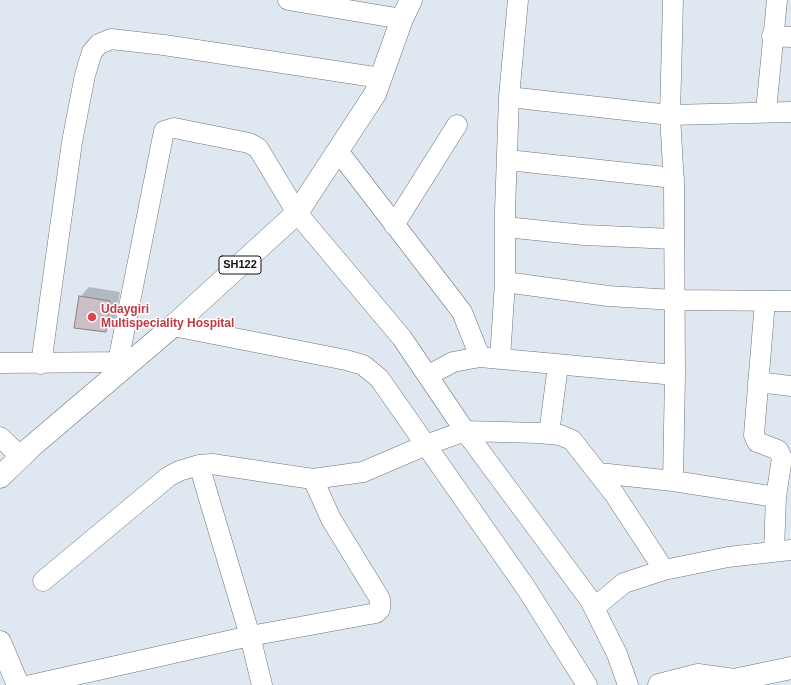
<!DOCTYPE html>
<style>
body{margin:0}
canvas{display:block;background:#dfe7f0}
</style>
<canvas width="791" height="685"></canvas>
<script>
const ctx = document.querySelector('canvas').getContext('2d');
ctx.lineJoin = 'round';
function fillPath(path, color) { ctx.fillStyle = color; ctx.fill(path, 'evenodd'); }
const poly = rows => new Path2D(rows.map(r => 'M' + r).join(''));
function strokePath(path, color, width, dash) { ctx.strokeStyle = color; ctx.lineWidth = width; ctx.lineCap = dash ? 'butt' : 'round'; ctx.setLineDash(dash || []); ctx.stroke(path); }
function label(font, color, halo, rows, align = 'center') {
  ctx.font = font + ' Arial,sans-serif'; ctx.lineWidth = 3; ctx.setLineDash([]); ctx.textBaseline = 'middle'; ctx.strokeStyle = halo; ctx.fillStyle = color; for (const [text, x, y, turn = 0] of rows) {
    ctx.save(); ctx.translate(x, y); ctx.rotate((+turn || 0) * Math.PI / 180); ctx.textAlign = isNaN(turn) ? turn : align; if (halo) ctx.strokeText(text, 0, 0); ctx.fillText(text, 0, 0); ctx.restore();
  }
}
const shadow = poly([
 [89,287,120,292,115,321,105,331,80,297]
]);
const building = poly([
 [79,296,110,301,106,332,74,328,79,296]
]);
const minor = poly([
 [288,0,402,19],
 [772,36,791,37],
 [509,97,670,115,791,112],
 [766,111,777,0],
 [338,151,462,312,480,357],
 [508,160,674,178],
 [394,225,457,125],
 [505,227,584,235,673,239],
 [505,282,608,296,674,300,791,301],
 [765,301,754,435,757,442,778,450,782,458,776,497,774,551],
 [173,326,346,360,363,365,379,378,526,588,587,685],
 [500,359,505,282,505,211,509,97,518,0],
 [118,362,164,131,174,128,249,143,258,148,297,213,402,338,465,431,590,600,617,654,628,685],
 [0,363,130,362],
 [41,364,72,142,85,75,92,52,99,44,111,39,164,45,381,78],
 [429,375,453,362,480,357,675,375],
 [758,382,791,386],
 [549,434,558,365],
 [0,437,21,457],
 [199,465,250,636,262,685],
 [599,473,673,481,776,497],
 [673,481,675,375,674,185,670,115,673,0],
 [43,581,168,477,179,471,199,465,212,464,313,479,363,472,426,445,465,431,539,433,560,435,572,440,615,495,664,570],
 [595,607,624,583,664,570,728,557,791,550],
 [31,685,250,636,376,613,380,609,380,599,331,519,313,479]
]);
const major = poly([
 [0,477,31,447,173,326,297,213,375,94,402,19,411,0],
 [0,642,18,685]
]);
const highway = poly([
 [659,685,698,675,734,680],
 [724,685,734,680,791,668]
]);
const markers = [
 [92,317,5,"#e0444e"]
];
const shields = [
 [240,265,42]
];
const shieldNames = [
 ["SH122",240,265]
];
const healthNames = [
 ["Udaygiri",101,310],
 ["Multispeciality Hospital",101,324]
];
fillPath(shadow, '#0003');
fillPath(building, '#cbbfc5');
strokePath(building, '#897e83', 1);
strokePath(minor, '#6d747c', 21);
strokePath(major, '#6d747c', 23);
strokePath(highway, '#6d747c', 23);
strokePath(minor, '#fff', 20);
strokePath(major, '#fff', 22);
strokePath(highway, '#fff', 22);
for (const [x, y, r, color] of markers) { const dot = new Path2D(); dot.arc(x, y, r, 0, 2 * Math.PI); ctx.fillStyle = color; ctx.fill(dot); strokePath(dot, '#fff', 1.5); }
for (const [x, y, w] of shields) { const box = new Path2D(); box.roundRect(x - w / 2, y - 9, w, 18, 3); ctx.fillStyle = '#fff'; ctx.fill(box); strokePath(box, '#111317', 1); }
label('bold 11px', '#111317', null, shieldNames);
label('bold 12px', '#be3a42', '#fff', healthNames, 'left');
</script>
